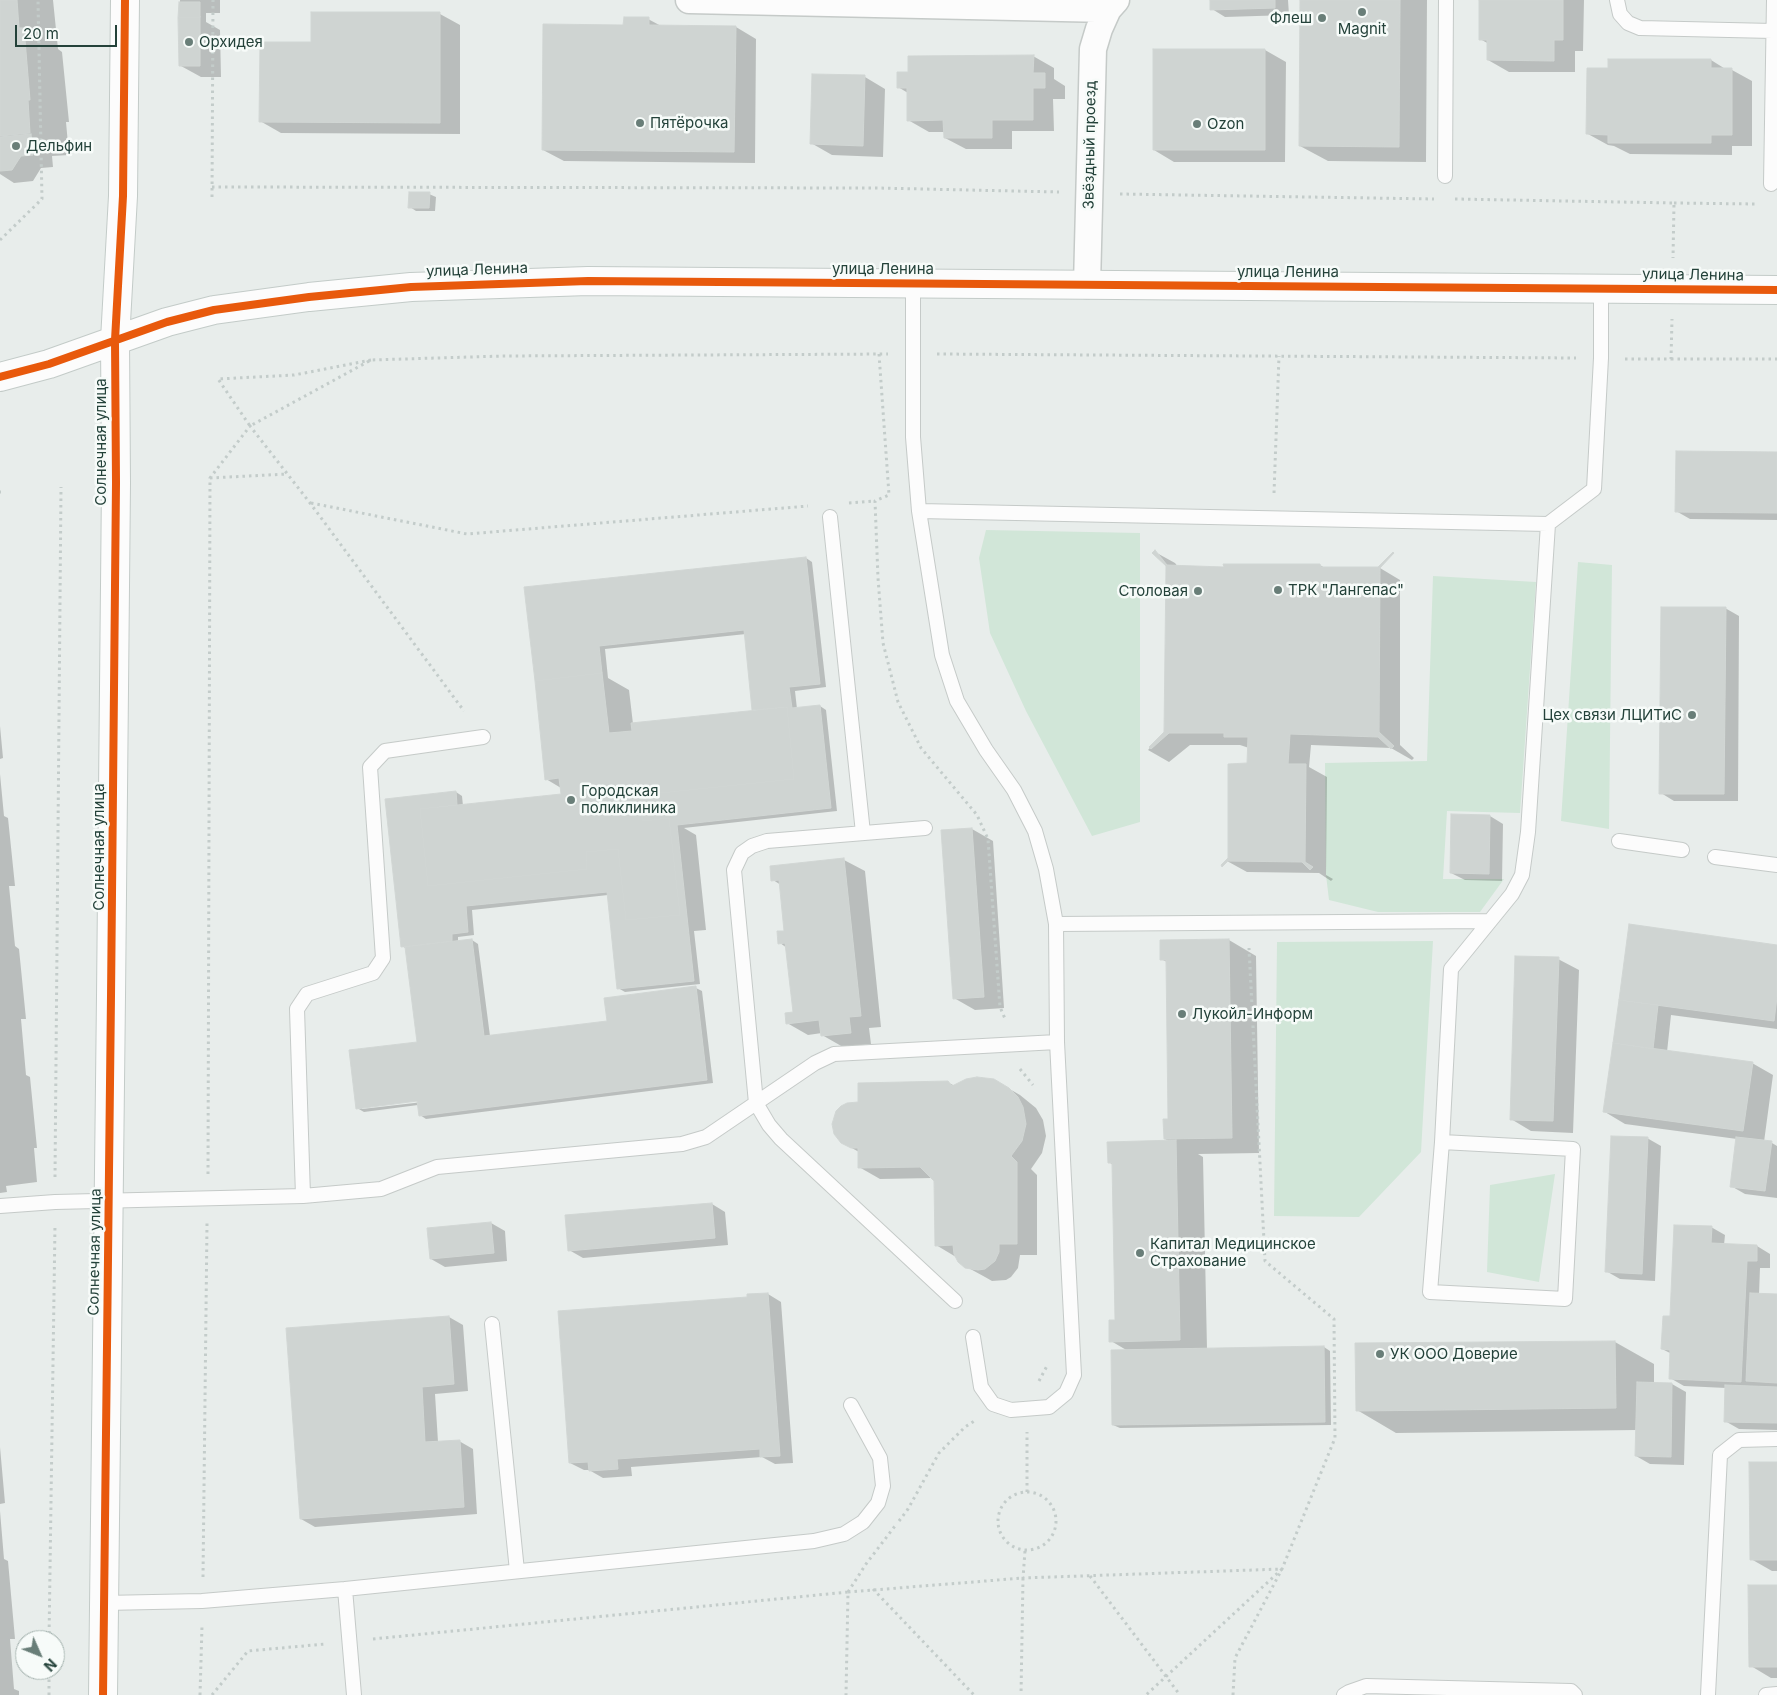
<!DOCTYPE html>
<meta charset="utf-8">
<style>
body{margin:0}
#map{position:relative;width:1777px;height:1695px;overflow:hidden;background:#e8edeb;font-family:Inter,sans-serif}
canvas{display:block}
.north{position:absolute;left:15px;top:1630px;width:50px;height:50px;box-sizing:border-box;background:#f7fbf9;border:1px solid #a3b1ad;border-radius:50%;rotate:134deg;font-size:14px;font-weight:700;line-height:20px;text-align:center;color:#24423a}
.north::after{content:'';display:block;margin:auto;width:18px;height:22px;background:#697e78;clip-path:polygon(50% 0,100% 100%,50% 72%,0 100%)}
.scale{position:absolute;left:15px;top:25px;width:102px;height:22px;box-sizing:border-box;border:2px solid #24423a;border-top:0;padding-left:6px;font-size:15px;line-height:18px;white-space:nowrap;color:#24423a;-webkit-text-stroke:4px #f7fbf9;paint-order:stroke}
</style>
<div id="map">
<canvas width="1777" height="1695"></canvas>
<div class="north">N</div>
<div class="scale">20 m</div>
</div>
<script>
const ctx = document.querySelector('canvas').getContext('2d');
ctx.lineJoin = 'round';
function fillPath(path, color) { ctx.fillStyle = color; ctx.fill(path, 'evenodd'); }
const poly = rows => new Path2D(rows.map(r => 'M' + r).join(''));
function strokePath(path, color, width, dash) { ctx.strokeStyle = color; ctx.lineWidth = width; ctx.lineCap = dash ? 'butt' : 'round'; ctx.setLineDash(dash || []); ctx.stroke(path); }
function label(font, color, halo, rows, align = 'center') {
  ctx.font = font + ' Inter,sans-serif'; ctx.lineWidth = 5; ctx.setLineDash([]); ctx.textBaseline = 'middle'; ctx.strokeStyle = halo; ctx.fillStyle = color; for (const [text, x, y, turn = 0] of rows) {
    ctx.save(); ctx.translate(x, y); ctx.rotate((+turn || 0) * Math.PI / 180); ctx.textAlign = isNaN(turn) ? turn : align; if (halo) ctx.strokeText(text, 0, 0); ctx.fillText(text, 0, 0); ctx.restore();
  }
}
const green = poly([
 [986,530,1140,533,1140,822,1092,836,1026,711,990,633,979,558],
 [1578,562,1612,565,1609,829,1561,821],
 [1433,576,1536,582,1520,813,1447,811,1443,879,1504,879,1480,912,1378,912,1329,900,1326,875,1325,763,1427,761],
 [1433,941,1421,1152,1359,1217,1274,1216,1277,942],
 [1555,1174,1539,1282,1487,1272,1490,1185]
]);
const shadow = poly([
 [0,0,53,0,58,49,62,52,69,122,66,122,69,155,52,156,53,167,41,168,33,181,14,183,0,174],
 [180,0,220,0,220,13,206,13,206,22,220,30,221,77,201,77,181,66],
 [1211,0,1288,0,1289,15,1225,17,1212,9],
 [1302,0,1427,0,1426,162,1328,161,1300,146],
 [1480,0,1584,0,1583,51,1575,51,1575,72,1509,72,1488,60,1489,44,1480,39],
 [440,14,460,25,460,134,281,133,260,121],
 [648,19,663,27,736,27,756,39,755,163,564,161,543,150,624,26],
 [1265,50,1286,62,1285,162,1174,162,1154,150],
 [1033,56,1054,68,1054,79,1065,86,1065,99,1053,99,1054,131,1012,131,1012,149,966,149,945,138,945,132,929,132,908,120,908,93,898,87,909,73],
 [1711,60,1727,70,1732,70,1752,81,1752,146,1732,146,1732,155,1630,154,1614,146,1608,145,1588,134,1609,69],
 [865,77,885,89,883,157,832,155,811,143],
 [429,194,436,197,435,211,416,211,410,207],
 [1777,453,1777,520,1690,519,1676,511],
 [1155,552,1175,563,1178,567,1225,568,1320,565,1325,568,1380,568,1400,580,1400,745,1414,758,1412,760,1391,748,1311,745,1309,767,1327,777,1326,875,1333,879,1331,881,1319,873,1247,872,1227,861,1229,858,1249,764,1249,748,1240,745,1190,745,1169,762,1148,750,1165,732,1167,566],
 [806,558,812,562,826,687,795,691,797,709,820,706,826,710,837,811,684,828,696,835,706,930,694,931,700,984,625,992,618,988,608,895,472,910,474,935,458,937,458,942,472,940,478,944,490,1036,608,1022,696,988,702,991,713,1083,426,1119,420,1115,418,1105,364,1112,357,1108,418,1043,407,949,402,946,386,800,456,792,462,796,463,806,562,795,561,788,546,779,526,588],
 [746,634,754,709,757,711,633,724,629,690,608,678,605,649],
 [423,1099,423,1102,362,1109,362,1107],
 [1725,608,1739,616,1738,801,1674,801,1661,793],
 [0,726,3,758,0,759],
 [0,774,4,816,8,818,15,886,9,886,15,946,19,949,26,1019,21,1019,26,1075,30,1077,37,1148,34,1148,37,1182,6,1186,7,1192,0,1193],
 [1490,816,1503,824,1502,881,1465,880,1451,873],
 [972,829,993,841,1004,1008,975,1010,954,998,942,831],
 [844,860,865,871,881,1027,869,1028,871,1044,843,1047,822,1035,822,1033,808,1035,787,1023,794,1014,787,948,780,943,786,932,781,885,773,880],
 [1229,940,1256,956,1259,1153,1198,1154,1203,1157,1207,1349,1324,1347,1330,1351,1331,1425,1120,1428,1113,1425,1128,1351,1111,1341,1116,1321,1113,1165,1109,1162,1170,1142,1165,1139,1169,1120,1167,962,1161,959],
 [1777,946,1777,1029,1671,1015,1667,1052,1752,1063,1773,1075,1764,1142,1772,1143,1777,1146,1777,1198,1745,1194,1731,1186,1737,1139,1625,1124,1605,1112,1620,1000],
 [1558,959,1579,970,1573,1133,1531,1131,1511,1119],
 [947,1082,955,1086,999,1083,1020,1095,1036,1108,1043,1120,1046,1136,1042,1153,1031,1169,1037,1175,1037,1255,1020,1255,1018,1268,1011,1277,1006,1280,992,1281,985,1277,963,1265,956,1257,936,1245,936,1180,933,1178,880,1179,859,1167,859,1152,841,1142,859,1103],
 [1647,1138,1661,1146,1655,1281,1620,1279,1606,1271],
 [712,1204,725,1212,728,1245,583,1258,569,1250],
 [491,1223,505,1231,507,1261,445,1267,431,1259],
 [1711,1227,1725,1235,1724,1245,1757,1246,1770,1254,1770,1268,1760,1268,1759,1295,1777,1296,1777,1430,1739,1429,1725,1421,1726,1388,1684,1386,1670,1378,1672,1354,1662,1349,1671,1318],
 [768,1294,781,1302,793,1463,775,1464,762,1457,631,1467,632,1476,603,1478,589,1470,584,1470,570,1463],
 [449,1317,463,1325,468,1391,435,1394,438,1442,459,1441,473,1449,477,1514,315,1527,301,1519],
 [1615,1342,1654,1364,1654,1384,1672,1384,1686,1392,1684,1465,1650,1464,1636,1456,1637,1430,1396,1433,1357,1410,1357,1345],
 [0,1447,5,1503,0,1504],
 [1777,1463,1777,1571,1772,1571,1751,1559],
 [0,1511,4,1559,8,1561,15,1639,10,1639,14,1689,19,1691,19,1695,0,1695],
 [1777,1586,1777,1678,1771,1678,1751,1666]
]);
const building = poly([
 [0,0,17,0,19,28,24,28,30,100,28,100,30,133,0,136,0,0],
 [1210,0,1275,0,1275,8,1210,10,1210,0],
 [1300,0,1400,0,1399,147,1299,146,1300,0],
 [1479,0,1563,0,1563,40,1554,40,1554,61,1487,60,1487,40,1479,40,1479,0],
 [179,2,200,2,200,17,178,18,179,2],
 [311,12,440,12,440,123,259,122,260,42,311,42,311,12],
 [200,17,200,66,179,66,178,18,200,17],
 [624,17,649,17,649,25,736,26,734,152,542,150,543,24,623,25,624,17],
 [1153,49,1265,49,1265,150,1153,150,1153,49],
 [1034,55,1033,73,1045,73,1045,88,1033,88,1033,120,992,120,992,138,944,138,943,120,907,121,907,88,897,88,897,72,908,72,908,56,1034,55],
 [1608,59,1711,59,1711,68,1732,68,1732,135,1711,135,1711,143,1608,143,1608,135,1586,134,1587,68,1608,68,1608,59],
 [812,74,865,75,863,146,810,144,812,74],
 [31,134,33,155,21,156,12,170,0,171,0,137,31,134],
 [409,192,430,192,429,208,408,208,409,192],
 [1676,451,1777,452,1777,513,1675,512,1676,451],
 [1155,550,1167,565,1224,567,1223,564,1320,564,1321,567,1378,567,1393,552,1394,553,1380,568,1379,732,1394,746,1391,749,1378,737,1290,734,1288,764,1306,764,1305,862,1313,867,1310,870,1302,862,1228,861,1222,867,1221,865,1228,858,1228,764,1247,763,1248,737,1224,737,1224,733,1169,733,1151,749,1149,747,1164,732,1166,566,1152,553,1155,550],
 [806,557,820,684,789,687,792,708,820,705,831,808,677,825,694,981,617,989,607,892,466,906,468,932,452,934,452,941,401,947,385,799,456,791,457,805,420,809,428,886,587,869,586,852,618,849,626,920,680,915,669,818,643,821,641,795,794,779,787,707,752,710,744,630,599,646,602,673,535,681,524,587,806,557],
 [1661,607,1726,607,1724,794,1659,794,1661,607],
 [602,673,609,733,632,731,631,723,787,707,794,779,641,795,643,821,669,818,680,915,626,920,618,849,586,852,587,869,428,886,420,809,561,794,559,778,545,780,535,681,602,673],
 [1451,814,1490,815,1489,874,1450,873,1451,814],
 [972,828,984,997,953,999,941,830,972,828],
 [844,858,861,1016,849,1017,851,1033,821,1036,819,1020,786,1024,785,1013,793,1012,785,943,778,944,777,931,784,931,779,880,771,881,770,866,844,858],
 [1629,924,1777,945,1777,997,1774,1021,1619,1000,1629,924],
 [472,939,484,1036,607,1021,604,998,696,986,707,1080,419,1116,417,1101,356,1109,349,1050,417,1042,405,947,472,939],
 [1229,939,1232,1138,1164,1139,1163,1119,1168,1119,1166,960,1160,960,1160,940,1229,939],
 [1515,956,1559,957,1553,1121,1510,1120,1515,956],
 [1619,1000,1658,1005,1653,1049,1613,1043,1619,1000],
 [1613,1043,1753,1062,1743,1131,1603,1112,1613,1043],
 [977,1077,994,1079,1009,1088,1018,1097,1023,1107,1026,1124,1022,1141,1011,1156,1017,1162,1017,1244,999,1244,999,1252,995,1261,985,1269,978,1270,965,1268,958,1262,954,1254,953,1245,935,1246,934,1181,920,1167,858,1168,858,1148,851,1148,841,1143,834,1134,832,1124,836,1111,841,1106,847,1103,858,1102,858,1083,948,1081,952,1086,966,1079,977,1077],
 [1611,1136,1648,1137,1642,1274,1605,1272,1611,1136],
 [1736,1137,1772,1141,1765,1191,1730,1187,1736,1137],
 [1176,1140,1180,1340,1109,1342,1109,1320,1115,1320,1112,1163,1108,1163,1107,1142,1176,1140],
 [712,1203,715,1238,568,1251,565,1215,712,1203],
 [491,1222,494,1253,430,1259,427,1228,491,1222],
 [1674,1225,1712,1226,1711,1243,1757,1245,1757,1261,1747,1261,1741,1382,1669,1379,1670,1350,1661,1349,1663,1316,1670,1316,1674,1225],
 [768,1293,780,1456,760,1457,760,1449,617,1459,618,1469,589,1471,588,1462,569,1463,558,1311,747,1297,747,1294,768,1293],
 [1750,1293,1777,1294,1777,1383,1746,1381,1750,1293],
 [449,1316,454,1384,422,1387,425,1442,460,1440,464,1507,300,1519,286,1328,449,1316],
 [1615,1341,1616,1408,1356,1411,1355,1343,1615,1341],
 [1324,1346,1325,1422,1112,1425,1111,1350,1324,1346],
 [1637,1382,1672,1383,1671,1457,1635,1456,1637,1382],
 [1725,1385,1777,1387,1777,1423,1724,1422,1725,1385],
 [1749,1462,1777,1462,1777,1560,1750,1560,1749,1462],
 [1748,1585,1777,1585,1777,1667,1749,1667,1748,1585]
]);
const path = poly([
 [212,187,877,188,1059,192],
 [1120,194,1434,199],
 [212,197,213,0],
 [1455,199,1674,203,1673,258],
 [1674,203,1756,204],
 [0,240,42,199,38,0],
 [879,354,889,495,875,501,878,578,883,643,898,702,921,748,977,815,988,839,1000,1007,1006,1021],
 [937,354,1576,358],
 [1625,359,1671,359,1672,319],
 [1671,359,1777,359],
 [371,360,294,375,218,379,250,426,371,360,503,356,888,354],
 [210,478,287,474],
 [0,492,1,492],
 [1274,493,1279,356],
 [311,503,467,534,808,506],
 [849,503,875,501],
 [1020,1069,1033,1085],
 [208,1174,210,478,250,426,310,503,464,711],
 [55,1177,61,487],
 [1039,1381,1048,1364],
 [1027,1492,1027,1432],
 '998 1521a29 29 0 1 1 58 0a29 29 0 1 1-58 0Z',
 [899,1521,908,1509,939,1453,965,1427,976,1420],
 [1025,1551,1023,1578,1282,1569,1146,1695],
 [1090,1576,1180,1695],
 [203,1577,207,1223],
 [873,1589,974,1695],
 [848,1592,866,1564,895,1526],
 [848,1592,1023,1578,1021,1695],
 [373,1639,848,1592,846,1695],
 [49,1640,55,1225],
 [49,1695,49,1670],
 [200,1695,202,1626],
 [212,1695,248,1651,325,1644],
 [1233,1695,1235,1658,1282,1569,1335,1438,1334,1319,1265,1261,1249,948]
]);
const lane = poly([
 [1617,0,1620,14,1628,23,1640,28,1773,31],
 [1445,176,1446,0],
 [1771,184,1774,0],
 [913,283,913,437,919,511,942,655,957,701,986,750,1014,790,1035,831,1046,869,1056,924,1057,1042,1074,1375,1066,1393,1049,1407,1011,1410,993,1404,981,1387,973,1337],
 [919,511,1548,524],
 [830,517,863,833],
 [925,828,767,841,752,846,742,853,734,870,756,1103,769,1125,781,1139,955,1301],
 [1619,841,1682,850],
 [1715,857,1777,865],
 [1056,924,1490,921],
 [1442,1142,1573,1149,1565,1299,1430,1292,1442,1142,1451,969,1512,894,1522,875,1528,832,1548,524,1594,489,1601,358,1601,287],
 [303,1196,381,1189,437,1167,682,1144,706,1137,815,1063,834,1054,1057,1042],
 [0,1206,55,1202,303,1196,297,1009,307,994,373,973,383,958,370,767,385,751,483,737],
 [492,1324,517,1571],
 [345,1589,354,1695],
 [104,1603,202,1601,345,1589,814,1541,844,1534,863,1522,878,1503,883,1486,880,1458,851,1405],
 [1344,1695,1349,1692,1366,1686,1571,1691,1575,1695],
 [1708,1695,1720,1455,1739,1440,1777,1439],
 [1766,1695,1777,1694]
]);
const street = poly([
 [689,0,1108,9],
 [1087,285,1093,49,1099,29,1108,9,1116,0]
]);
const secondary = poly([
 [0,377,49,364,167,322,214,310,309,297,411,287,588,281,1777,290],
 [103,1695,111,996,116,483,115,340,123,196,125,0]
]);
const cycleway = poly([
 [0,377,49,364,167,322,214,310,309,297,411,287,588,281,1777,290],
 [103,1695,111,996,116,483,115,340,123,196,125,0]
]);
const markers = [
 [1362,12,5,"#697e78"],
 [1322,18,5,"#697e78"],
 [189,42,5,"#697e78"],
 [640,123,5,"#697e78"],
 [1197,124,5,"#697e78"],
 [16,146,5,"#697e78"],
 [1278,590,5,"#697e78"],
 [1198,591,5,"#697e78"],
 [1692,715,5,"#697e78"],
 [571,800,5,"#697e78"],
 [1182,1014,5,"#697e78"],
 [1140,1253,5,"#697e78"],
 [1380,1354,5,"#697e78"]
];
const poiNames = [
 ["Флеш",1312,18,"right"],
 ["Magnit",1362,29,"center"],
 ["Орхидея",199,42],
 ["Пятёрочка",650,123],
 ["Ozon",1207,124],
 ["Дельфин",26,146],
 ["ТРК \"Лангепас\"",1288,590],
 ["Столовая",1188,591,"right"],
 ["Цех связи ЛЦИТиС",1682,715,"right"],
 ["Городская",581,791],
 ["поликлиника",581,808],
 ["Лукойл-Информ",1192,1014],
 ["Капитал Медицинское",1150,1244],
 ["Страхование",1150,1261],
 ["УК ООО Доверие",1390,1354]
];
const streetNames = [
 ["Звёздный проезд",1090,145,-89],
 ["улица Ленина",883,269],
 ["улица Ленина",477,270,-2],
 ["улица Ленина",1288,272],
 ["улица Ленина",1693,275,1],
 ["Солнечная улица",101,442,-90],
 ["Солнечная улица",99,847,-90],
 ["Солнечная улица",95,1252,-89]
];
fillPath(green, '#d1e6d8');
fillPath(shadow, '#0003');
fillPath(building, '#cfd4d2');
strokePath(building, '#d1d6d4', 1);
strokePath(lane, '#c5cac8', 16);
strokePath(street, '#c5cac8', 29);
strokePath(secondary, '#c3cbc8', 30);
strokePath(path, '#c3ccca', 3, [2.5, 4]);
strokePath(lane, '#fcfcfc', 14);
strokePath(street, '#fcfcfc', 26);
strokePath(secondary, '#fcfcfc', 28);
strokePath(cycleway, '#e8590c', 8);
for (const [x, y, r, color] of markers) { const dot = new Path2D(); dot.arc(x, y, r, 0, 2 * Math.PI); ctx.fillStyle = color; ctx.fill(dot); strokePath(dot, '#f7fbf9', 2); }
label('15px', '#24423a', '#f7fbf9', poiNames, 'left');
label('15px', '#24423a', '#f7fbf9', streetNames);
</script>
